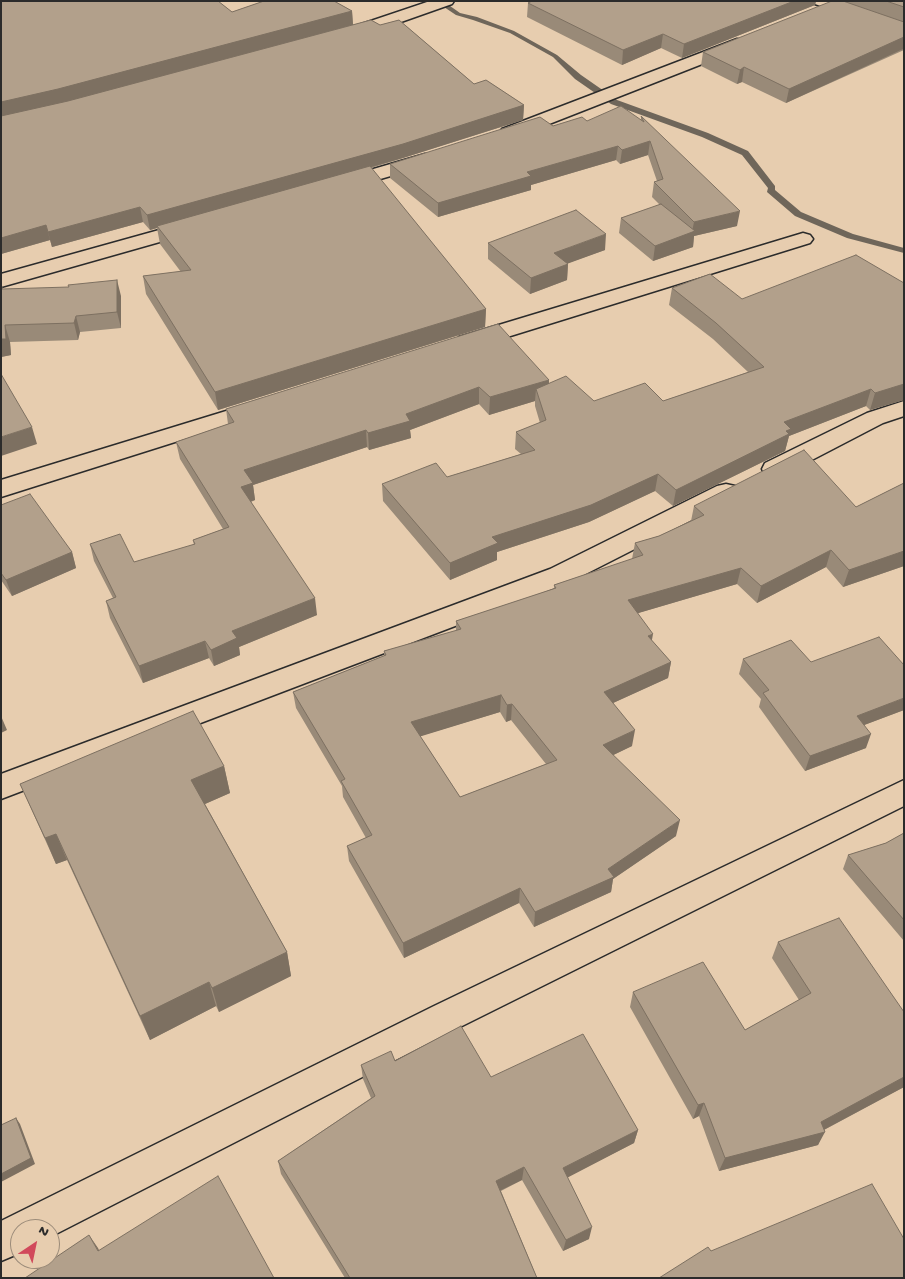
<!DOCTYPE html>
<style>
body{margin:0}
#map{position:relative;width:905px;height:1279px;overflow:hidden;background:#e7cdaf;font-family:"Gochi Hand",sans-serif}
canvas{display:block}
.frame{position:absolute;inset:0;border:2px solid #2b2b2b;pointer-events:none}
.north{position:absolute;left:10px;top:1219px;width:50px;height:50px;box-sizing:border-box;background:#e7cdaf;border:1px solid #9c8c7a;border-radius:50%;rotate:34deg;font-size:14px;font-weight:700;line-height:20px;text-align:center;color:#2b2b2b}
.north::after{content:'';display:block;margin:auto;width:18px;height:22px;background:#d1495b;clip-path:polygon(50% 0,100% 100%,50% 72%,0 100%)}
</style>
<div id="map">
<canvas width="905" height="1279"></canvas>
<div class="frame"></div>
<div class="north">N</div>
</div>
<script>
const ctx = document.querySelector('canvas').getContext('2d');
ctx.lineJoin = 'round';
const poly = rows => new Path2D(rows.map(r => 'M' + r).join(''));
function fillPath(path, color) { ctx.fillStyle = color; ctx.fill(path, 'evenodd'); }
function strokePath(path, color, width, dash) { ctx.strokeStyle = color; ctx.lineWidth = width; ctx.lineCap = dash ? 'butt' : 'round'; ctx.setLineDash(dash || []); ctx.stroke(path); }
const stream = poly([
 [435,1,443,1,460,13,477,17,514,31,557,55,581,75,617,100,708,133,748,151,775,186,775,190,801,212,853,234,904,248,904,253,847,238,795,216,767,192,768,188,742,155,702,137,611,104,575,79,553,57,510,33,473,20,456,15,435,1]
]);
const minor = poly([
 [430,1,454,1,452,4,350,40,344,41,338,40,336,36,338,32,430,1],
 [813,1,837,1,904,24,904,35,815,4,813,1],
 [737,39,743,40,745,44,743,48,516,137,509,139,502,137,500,133,502,129,737,39],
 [425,154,432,156,434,160,432,164,339,191,332,189,329,185,332,181,425,154],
 [195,220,202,222,205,226,202,230,1,287,1,274,195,220],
 [803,233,810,235,813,239,810,243,475,347,467,349,459,347,456,342,459,337,803,233],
 [262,400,270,402,274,407,270,412,1,497,1,480,262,400],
 [904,401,904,416,883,423,783,475,774,477,765,475,762,469,765,463,867,413,904,401],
 [726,484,735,486,738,492,735,498,568,583,1,799,1,774,550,569,717,486,726,484],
 [904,780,904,806,458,1028,50,1237,50,1229,20,1229,20,1253,1,1261,1,1221,434,1006,904,780]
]);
const wall = poly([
 [1,1,218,1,232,12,264,1,334,1,352,11,353,25,69,101,371,20,380,25,399,20,474,84,486,80,524,105,523,120,403,158,371,168,486,309,485,327,218,410,146,294,143,276,181,272,160,244,157,228,150,230,143,222,52,247,50,240,1,254],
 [532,1,816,1,815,5,682,58,661,48,622,65,527,17,528,3],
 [848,1,904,2,904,50,786,103,742,82,737,84,701,66,703,52,848,3],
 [641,116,737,226,694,236,693,247,653,261,619,233,621,218,660,205,652,197,654,182,657,181,648,155,620,164,616,160,531,185,531,190,438,217,390,178,390,164,553,126,587,121,641,120],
 [488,243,605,250,568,263,567,280,530,294,488,259],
 [904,283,904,400,870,410,866,406,789,436,785,451,673,506,655,491,589,522,497,552,497,560,450,580,383,501,382,484,447,477,521,454,515,449,516,432,540,423,535,406,535,401,489,415,479,404,410,430,411,438,369,450,367,447,253,485,255,500,251,502,317,615,239,647,240,655,214,666,209,658,143,683,110,618,106,601,113,598,94,561,90,544,134,562,194,545,193,540,223,529,180,459,176,442,228,424,226,409,549,380,549,383,594,401,663,401,748,372,713,339,669,305,672,288,742,299],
 [1,286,3,289,121,296,121,328,80,332,78,340,10,342,11,355,1,357],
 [904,483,904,566,843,587,826,567,757,603,737,584,638,613,652,641,671,662,668,678,613,703,632,746,613,755,676,836,613,879,611,892,534,927,519,903,404,958,349,861,347,846,366,838,343,797,342,786,296,708,293,692,384,656,384,651,456,631,456,621,554,589,554,585,632,559,635,543,659,536,691,521,694,506,856,507],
 [500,712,506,722,511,720,546,764,460,797,420,736],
 [1,505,72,552,76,568,12,596,1,580],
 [743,659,811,662,904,710,864,725,866,748,805,771,759,707,761,699,739,674],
 [224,766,230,793,205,804,287,952,291,976,219,1012,216,1006,150,1040,67,860,56,864,20,784],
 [904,833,904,941,843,869,848,855,886,843],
 [778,942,904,1012,904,1087,824,1130,818,1145,719,1171,699,1116,693,1119,630,1007,633,992,745,1030,799,1000,772,958],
 [395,1061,491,1077,638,1130,634,1143,567,1177,589,1239,563,1251,522,1180,501,1191,537,1278,345,1278,281,1174,278,1161,371,1098,363,1079,361,1065]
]);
const shadedWall = poly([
 [794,1,816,1,815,5,682,58,684,44],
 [352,11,353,25,62,103,1,117,1,102],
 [663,34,661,48,622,65,623,50],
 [904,37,903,49,786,103,789,89],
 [744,67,742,82,737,84,740,70],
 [524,105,523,120,403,158,158,228,157,226,157,228,150,230,147,215],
 [650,141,648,155,620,164,622,150],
 [618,146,616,160,531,185,531,190,438,217,438,203,527,172],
 [140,207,143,222,52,247,48,232],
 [740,211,737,226,694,236,693,247,653,261,655,246,692,232,694,222],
 [46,225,50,240,1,254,1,238],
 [606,234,605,250,553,269,554,253],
 [568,264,567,280,530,294,531,278],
 [117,280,121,296,121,328,117,312],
 [486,309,485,327,218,410,215,392],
 [76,316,80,332,78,340,74,323],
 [5,325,10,342,11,355,1,357,1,339],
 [549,380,548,397,536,389,535,401,489,415,490,397],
 [904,384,904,400,870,410,875,393],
 [479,387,479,404,410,430,411,438,369,450,368,433,406,414],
 [871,389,866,406,789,436,785,451,673,506,676,490,784,422],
 [32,427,37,444,1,456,1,437],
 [366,430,367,447,253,485,255,500,243,504,241,487,244,470],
 [658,474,655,491,589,522,497,552,497,560,450,580,450,563,492,537],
 [831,550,826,567,757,603,761,586],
 [904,551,904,566,843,587,849,570],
 [72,552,76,568,12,596,6,580],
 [741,568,737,584,625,617,628,600],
 [315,598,317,615,239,647,240,655,214,666,211,650,232,631],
 [653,634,650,651,648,636],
 [205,641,209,658,143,683,139,666],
 [671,662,668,678,602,708,604,692],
 [501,695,500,712,412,739,411,722],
 [904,698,904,710,851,730,857,716],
 [512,704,511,720,506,722,507,705],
 [1,716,7,730,1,733],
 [635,730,632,746,601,761,603,745],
 [871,734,866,748,805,771,810,756],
 [224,766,230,793,198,807,191,780],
 [680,820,676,836,613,879,611,892,534,927,535,912,608,869],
 [56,834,67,860,56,864,45,838],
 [520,888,519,903,404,958,403,943],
 [287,952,291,976,219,1012,212,988],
 [209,982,216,1006,150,1040,140,1016],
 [904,1077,904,1087,816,1134,825,1132,818,1145,719,1171,725,1158,821,1122],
 [704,1103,699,1116,693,1119,698,1105],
 [16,1118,20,1124,35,1164,1,1182,1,1174],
 [638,1130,634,1143,561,1181,563,1168],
 [524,1167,522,1180,495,1193,496,1181],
 [592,1227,589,1239,563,1251,566,1240],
 [89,1235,98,1248,106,1265,98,1251]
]);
const building = poly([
 [1,1,218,1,232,12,264,1,334,1,352,11,58,89,1,102,1,1],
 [532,1,794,1,684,44,663,34,623,50,528,3,532,1],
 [832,1,843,1,904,22,904,37,789,89,744,67,740,70,703,52,832,1],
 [886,1,903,1,904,2,904,7,886,1],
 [371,20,380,25,399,20,474,84,486,80,524,105,403,144,147,215,140,207,48,232,46,225,1,238,1,116,68,101,371,20],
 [621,106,644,122,641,116,740,211,694,222,654,182,663,179,650,141,622,150,618,146,527,172,531,176,438,203,390,164,540,117,553,126,582,117,587,121,621,106],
 [370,166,486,309,215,392,143,276,191,270,157,226,370,166],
 [661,204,695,231,655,246,621,218,661,204],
 [576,210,606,234,554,253,568,264,531,278,488,243,576,210],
 [856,255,904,283,904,384,875,393,871,389,784,422,791,429,786,431,789,434,676,490,658,474,591,505,492,537,498,543,450,563,382,484,436,463,447,477,535,450,516,432,546,420,536,389,566,376,594,401,645,383,663,401,764,367,716,323,672,288,710,274,742,299,856,255],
 [117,280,117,312,76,316,74,323,5,325,6,339,1,339,1,286,2,286,2,289,69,287,68,285,117,280],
 [498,324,549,380,490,397,479,387,406,414,410,421,368,433,366,430,244,470,253,483,241,487,315,598,232,631,237,638,211,650,205,641,139,666,106,601,116,597,90,544,120,534,134,562,195,544,193,540,229,527,176,442,234,422,226,409,498,324],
 [1,374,32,427,1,437,1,374],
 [804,450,856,507,904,483,904,551,849,570,831,550,761,586,741,568,628,600,653,634,648,636,671,662,604,692,635,730,603,745,680,820,608,869,614,877,535,912,520,888,403,943,347,846,372,835,341,781,345,779,293,692,386,655,384,651,461,629,456,621,556,588,554,585,643,555,635,543,659,536,704,515,694,506,804,450],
 [501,695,507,705,512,704,557,760,460,797,411,722,501,695],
 [30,494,72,552,6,580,1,573,1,505,30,494],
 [879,637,904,665,904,698,857,716,871,734,810,756,763,693,769,690,743,659,791,640,811,662,879,637],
 [193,711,224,766,191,780,287,952,212,988,209,982,140,1016,56,834,45,838,20,784,193,711],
 [904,833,904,920,848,855,886,843,904,833],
 [839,918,904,1012,904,1077,821,1122,825,1132,725,1158,704,1103,698,1105,633,992,703,962,745,1030,811,993,778,942,839,918],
 [461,1026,491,1077,583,1034,638,1130,563,1168,592,1227,566,1240,524,1167,496,1181,537,1278,350,1278,278,1161,375,1096,361,1065,391,1051,395,1061,461,1026],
 [16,1118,31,1158,1,1174,1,1125,16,1118],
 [218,1176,274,1278,25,1278,89,1235,98,1251,218,1176],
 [872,1184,904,1239,904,1278,659,1278,708,1247,711,1251,872,1184]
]);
fillPath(stream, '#6f665a');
strokePath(minor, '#2b2b2b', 3);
fillPath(minor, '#e7cdaf');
fillPath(wall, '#998a78');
fillPath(shadedWall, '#7d7061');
fillPath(building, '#b2a08b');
strokePath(building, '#7d7061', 1);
</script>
